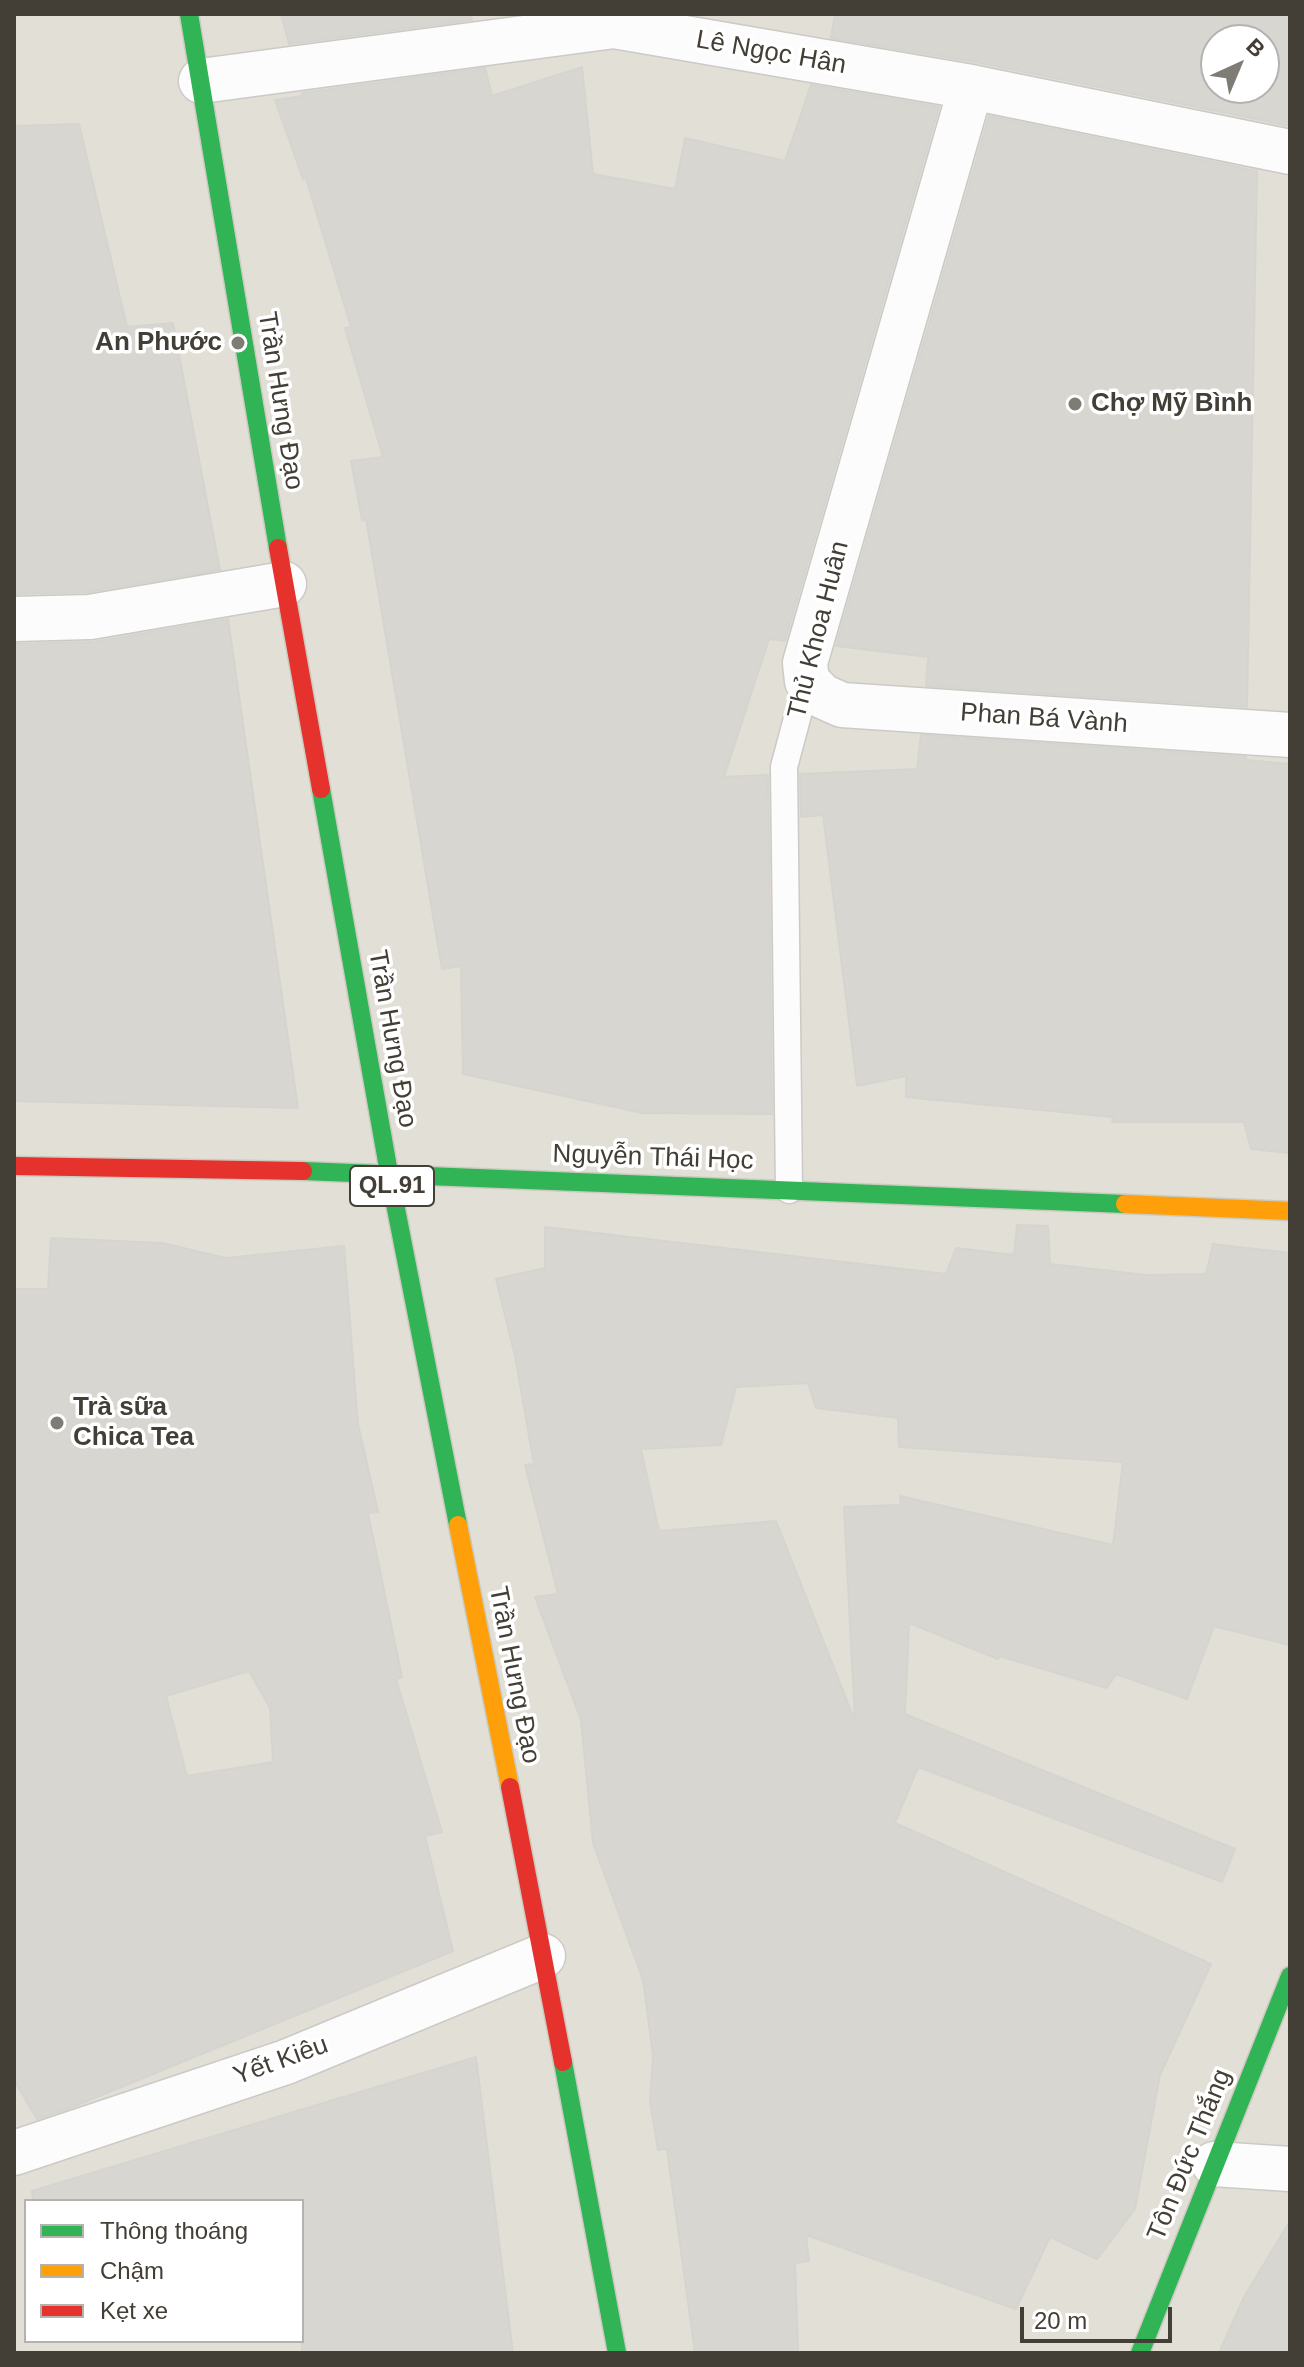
<!DOCTYPE html>
<meta charset="utf-8">
<style>
body{margin:0}
#map{position:relative;width:1304px;height:2367px;overflow:hidden;background:#eeede9;font-family:Arial,sans-serif}
canvas{display:block}
.frame{position:absolute;inset:0;border:16px solid #433e36;pointer-events:none}
.legend{position:absolute;left:24px;top:2199px;width:280px;height:144px;box-sizing:border-box;background:#fff;border:2px solid #b4b2af;margin:0;padding:10px 14px;list-style:none;font-size:24px;color:#433e36}
.legend li{display:flex;align-items:center;gap:16px;height:40px}
.legend b{width:40px;border:2px solid #b4b2af}
.north{position:absolute;left:1200px;top:24px;width:80px;height:80px;box-sizing:border-box;background:#fff;border:2px solid #b4b2af;border-radius:50%;rotate:44deg;font-size:22px;font-weight:700;line-height:32px;text-align:center;color:#433e36}
.north::after{content:'';display:block;margin:auto;width:28px;height:36px;background:#7f7b75;clip-path:polygon(50% 0,100% 100%,50% 72%,0 100%)}
.scale{position:absolute;left:1020px;top:2307px;width:152px;height:36px;box-sizing:border-box;border:4px solid #433e36;border-top:0;padding-left:10px;font-size:24px;line-height:28px;white-space:nowrap;color:#433e36;-webkit-text-stroke:6px #fff;paint-order:stroke}
</style>
<div id="map">
<canvas width="1304" height="2367"></canvas>
<div class="frame"></div>
<ul class="legend">
<li><b style="height:10px;background:#30b455"></b>Thông thoáng</li>
<li><b style="height:10px;background:#ff9f0a"></b>Chậm</li>
<li><b style="height:10px;background:#e5322d"></b>Kẹt xe</li>
</ul>
<div class="north">B</div>
<div class="scale">20 m</div>
</div>
<script>
const ctx = document.querySelector('canvas').getContext('2d');
ctx.lineJoin = 'round';
function fillPath(path, color) { ctx.fillStyle = color; ctx.fill(path, 'evenodd'); }
const poly = rows => new Path2D(rows.map(r => 'M' + r).join(''));
function strokePath(path, color, width, dash) { ctx.strokeStyle = color; ctx.lineWidth = width; ctx.lineCap = dash ? 'butt' : 'round'; ctx.setLineDash(dash || []); ctx.stroke(path); }
function label(font, color, halo, rows, align = 'center') {
  ctx.font = font + ' Arial,sans-serif'; ctx.lineWidth = 7; ctx.setLineDash([]); ctx.textBaseline = 'middle'; ctx.strokeStyle = halo; ctx.fillStyle = color; for (const [text, x, y, turn = 0] of rows) {
    ctx.save(); ctx.translate(x, y); ctx.rotate((+turn || 0) * Math.PI / 180); ctx.textAlign = isNaN(turn) ? turn : align; if (halo) ctx.strokeText(text, 0, 0); ctx.fillText(text, 0, 0); ctx.restore();
  }
}
const residential = poly([
 [14,14,1290,14,1290,2353,14,2353],
 [1216,40,1264,40,1264,88,1216,88],
 [26,2201,302,2201,302,2341,26,2341]
]);
const building = poly([
 [281,14,470,14,472,20,289,44,281,14],
 [835,14,1290,14,1290,126,976,62,831,38,835,14],
 [1216,40,1264,40,1264,88,1216,88,1216,40],
 [582,67,593,174,675,189,685,138,785,161,811,85,939,107,785,641,769,639,724,777,768,775,772,1114,642,1113,463,1074,461,966,442,969,366,519,362,520,351,461,383,457,345,328,351,327,306,178,303,179,275,100,302,96,302,93,485,68,492,96,582,67],
 [989,116,1257,171,1247,707,926,686,928,657,836,646,989,116],
 [79,124,127,327,173,323,220,570,88,592,14,594,14,126,79,124],
 [228,619,298,1108,14,1101,14,644,94,642,228,619],
 [921,735,1246,757,1246,760,1290,764,1290,1153,1251,1149,1244,1122,1112,1122,1113,1117,906,1097,906,1076,857,1086,823,815,801,817,800,774,917,769,921,735],
 [1017,1225,1048,1226,1050,1264,1146,1275,1206,1274,1213,1244,1290,1253,1290,1645,1214,1626,1187,1699,1116,1674,1107,1688,999,1656,998,1659,909,1623,905,1714,1235,1849,1222,1882,918,1767,895,1823,1211,1964,1160,2075,1135,2209,1097,2259,1050,2237,1016,2309,806,2235,809,2261,795,2263,798,2353,695,2353,667,2149,658,2150,650,2101,653,2055,643,1980,593,1843,581,1720,535,1597,558,1594,525,1465,534,1464,515,1356,496,1279,545,1268,545,1227,946,1274,956,1248,1014,1255,1017,1225],
 [808,1383,816,1408,898,1418,899,1447,1123,1462,1113,1545,900,1496,901,1505,844,1507,855,1721,776,1521,659,1531,641,1449,721,1445,736,1387,808,1383],
 [51,1238,162,1243,226,1258,344,1246,358,1424,378,1512,368,1513,402,1677,396,1679,442,1832,425,1836,453,1951,70,2108,37,2119,14,2080,14,1289,48,1289,51,1238],
 [249,1671,270,1708,273,1762,187,1776,166,1696,249,1671],
 [476,2057,513,2353,302,2353,302,2201,33,2201,32,2191,476,2057],
 [1290,2221,1290,2353,1219,2353,1244,2297,1290,2221]
]);
const lane = poly([
 [789,1190,784,767,807,681]
]);
const street = poly([
 [201,81,614,26,971,87,1290,152],
 [971,87,805,663,807,681,822,696,842,705,1290,735],
 [14,619,90,617,284,584],
 [14,2153,286,2062,543,1956],
 [1214,2164,1290,2169]
]);
const fast = poly([
 [189,14,278,548],
 [321,789,389,1173,458,1525],
 [303,1171,1125,1204],
 [563,2062,617,2353],
 [1140,2353,1290,1976]
]);
const slow = poly([
 [1125,1204,1290,1211],
 [458,1525,510,1787]
]);
const jam = poly([
 [278,548,321,789],
 [14,1166,303,1171],
 [510,1787,563,2062]
]);
const markers = [
 [238,343,8,"#7f7b75"],
 [1075,404,8,"#7f7b75"],
 [57,1423,8,"#7f7b75"]
];
const shields = [
 [392,1186,84]
];
const shieldNames = [
 ["QL.91",392,1186]
];
const streetNames = [
 ["Lê Ngọc Hân",771,53,10],
 ["Trần Hưng Đạo",280,401,81],
 ["Thủ Khoa Huân",819,630,-76],
 ["Phan Bá Vành",1044,719,4],
 ["Trần Hưng Đạo",392,1039,80],
 ["Nguyễn Thái Học",653,1158,2],
 ["Trần Hưng Đạo",514,1675,79],
 ["Yết Kiêu",281,2061,-20],
 ["Tôn Đức Thắng",1190,2155,-68]
];
const poiNames = [
 ["An Phước",222,343,"right"],
 ["Chợ Mỹ Bình",1091,404],
 ["Trà sữa",73,1408],
 ["Chica Tea",73,1438]
];
fillPath(residential, '#e1dfd6');
fillPath(building, '#d7d6d1');
strokePath(building, '#d6d4cf', 2);
strokePath(lane, '#cccac6', 29);
strokePath(street, '#cccac6', 47);
strokePath(fast, '#cccac0', 21);
strokePath(slow, '#cccac0', 21);
strokePath(jam, '#cccac0', 21);
strokePath(lane, '#fcfcfc', 26);
strokePath(street, '#fcfcfc', 44);
strokePath(fast, '#30b455', 18);
strokePath(slow, '#ff9f0a', 18);
strokePath(jam, '#e5322d', 18);
for (const [x, y, r, color] of markers) { const dot = new Path2D(); dot.arc(x, y, r, 0, 2 * Math.PI); ctx.fillStyle = color; ctx.fill(dot); strokePath(dot, '#fff', 3); }
for (const [x, y, w] of shields) { const box = new Path2D(); box.roundRect(x - w / 2, y - 20, w, 40, 6); ctx.fillStyle = '#fff'; ctx.fill(box); strokePath(box, '#433e36', 2); }
label('bold 24px', '#433e36', null, shieldNames);
label('26px', '#433e36', '#fff', streetNames);
label('bold 26px', '#433e36', '#fff', poiNames, 'left');
</script>
